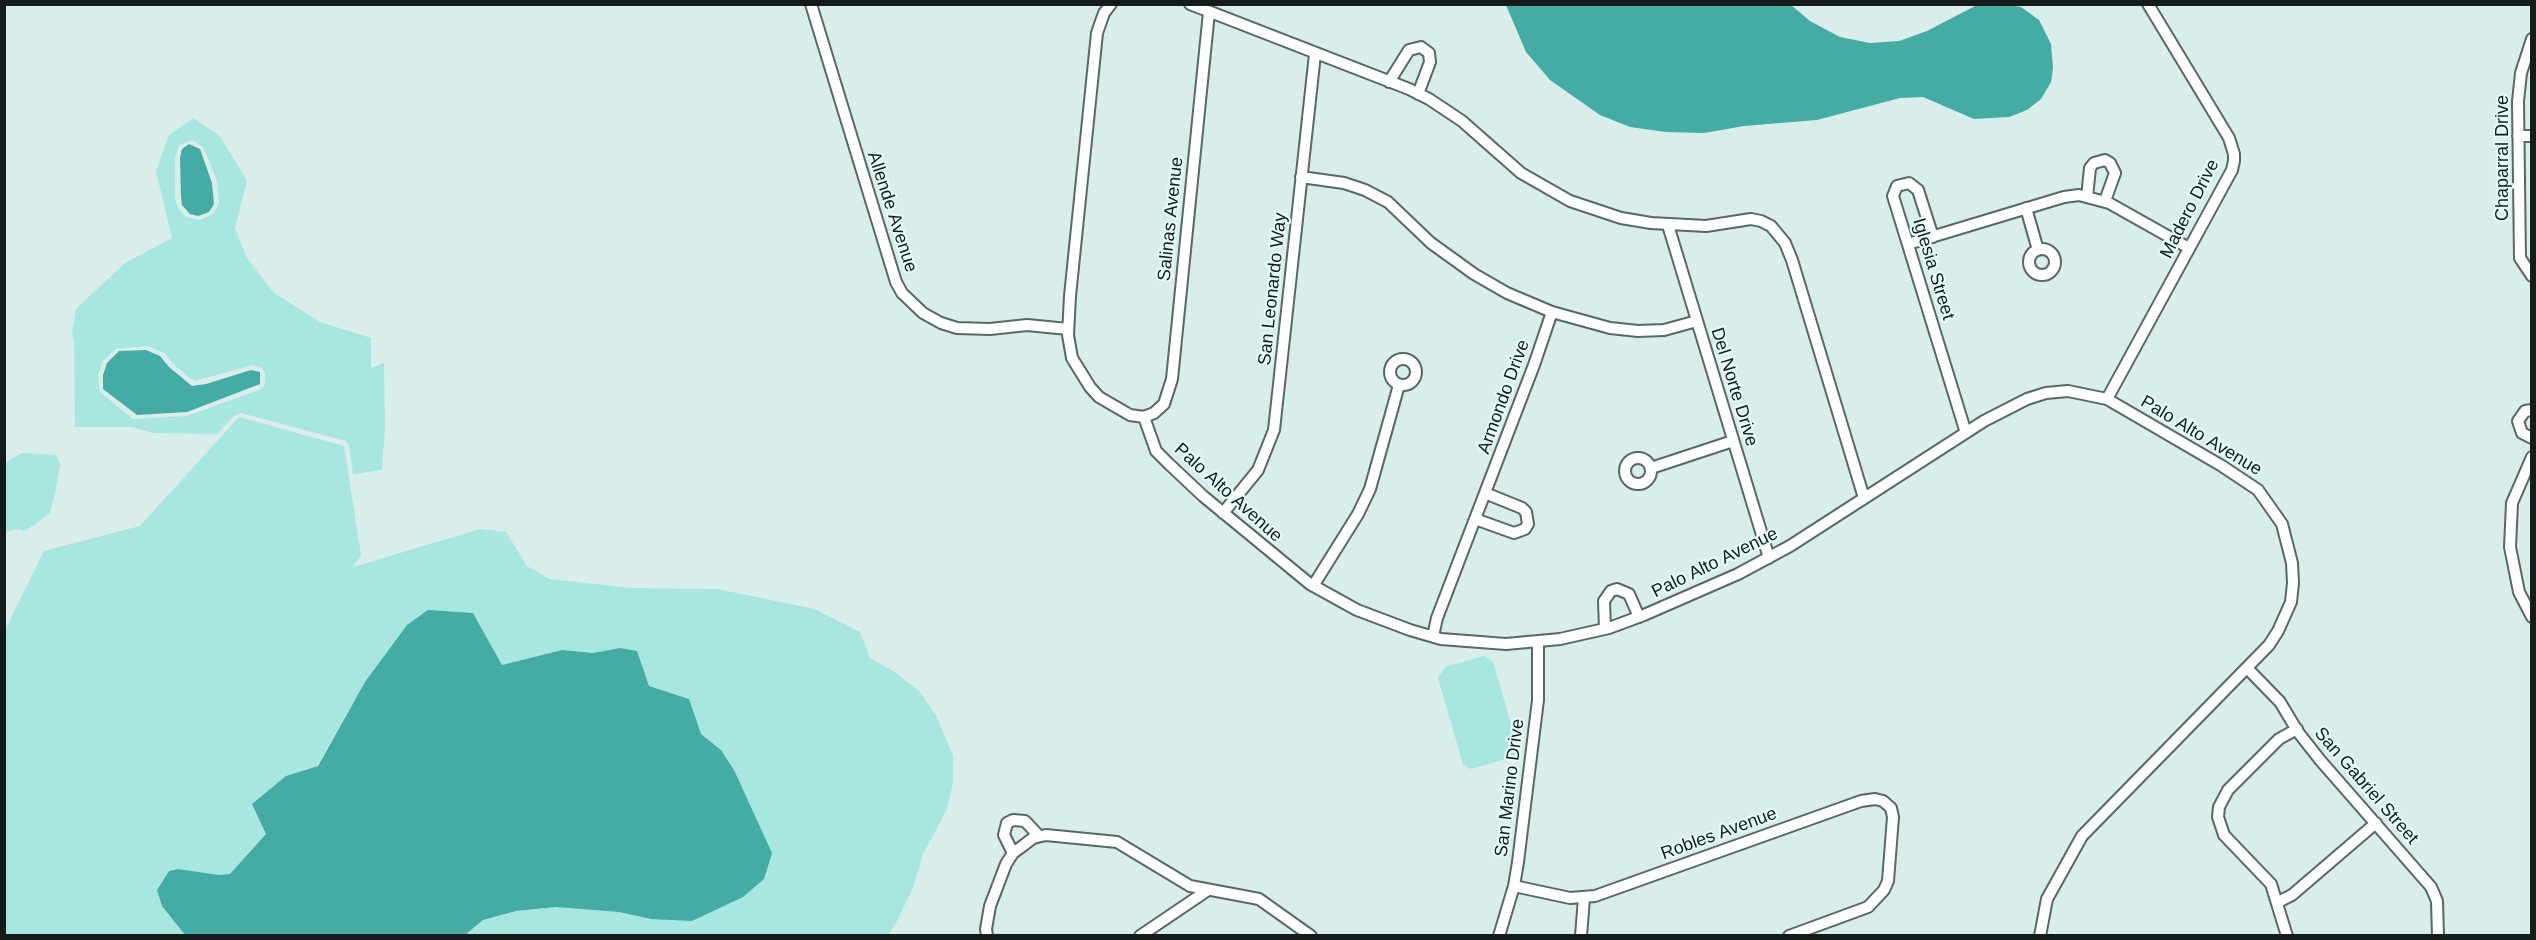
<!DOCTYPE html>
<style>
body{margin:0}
#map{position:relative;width:2536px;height:940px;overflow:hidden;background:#d9edeb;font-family:Helvetica,sans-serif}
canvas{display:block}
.frame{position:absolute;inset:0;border:6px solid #141b1b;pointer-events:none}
</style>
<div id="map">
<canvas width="2536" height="940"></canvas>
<div class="frame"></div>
</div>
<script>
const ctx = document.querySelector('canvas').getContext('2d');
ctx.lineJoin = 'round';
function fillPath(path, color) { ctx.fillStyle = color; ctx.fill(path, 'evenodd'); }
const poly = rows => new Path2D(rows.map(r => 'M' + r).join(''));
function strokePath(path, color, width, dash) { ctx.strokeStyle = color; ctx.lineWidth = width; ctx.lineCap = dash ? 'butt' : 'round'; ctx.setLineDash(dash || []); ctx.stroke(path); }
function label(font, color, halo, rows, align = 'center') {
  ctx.font = font + ' Helvetica,sans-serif'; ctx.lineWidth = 4.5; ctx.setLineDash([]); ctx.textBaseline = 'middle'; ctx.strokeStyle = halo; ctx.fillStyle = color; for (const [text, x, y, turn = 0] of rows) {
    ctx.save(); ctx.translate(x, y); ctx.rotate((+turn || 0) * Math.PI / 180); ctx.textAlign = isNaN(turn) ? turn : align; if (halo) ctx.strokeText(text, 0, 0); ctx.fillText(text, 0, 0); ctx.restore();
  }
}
const green = poly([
 [193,118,220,136,247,181,235,228,247,258,274,293,320,322,371,338,371,368,384,363,385,428,382,470,353,474,349,445,346,441,241,413,235,415,217,434,154,433,131,427,75,427,74,344,72,333,76,309,125,263,172,238,156,171,169,135],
 [192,140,204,148,217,181,219,203,213,214,200,220,186,217,178,208,175,199,175,158,179,145],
 [147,346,165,353,173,364,194,381,253,365,262,368,265,372,265,384,262,389,187,416,133,419,100,392,98,375,102,362,115,349],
 [239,417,344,446,361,555,353,567,480,529,506,532,527,566,550,579,630,588,717,589,815,609,860,632,870,658,895,672,920,692,936,716,953,755,953,783,947,809,923,854,913,888,896,923,888,935,465,935,483,920,516,911,556,907,619,912,651,919,738,784,734,770,721,750,700,734,689,699,649,686,620,648,593,653,562,650,502,665,473,613,365,682,317,766,286,776,266,834,230,874,219,875,178,869,169,871,157,890,162,906,185,935,5,935,4,632,44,551,140,526],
 [22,453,56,455,60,464,56,488,50,513,41,520,25,531,19,529,5,532,5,463],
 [1484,656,1493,662,1518,748,1513,757,1471,769,1463,764,1438,678,1445,667]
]);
const water = poly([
 [1506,5,1791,5,1810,21,1840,37,1870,43,1899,41,1927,31,1977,5,2008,5,2021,7,2039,20,2051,44,2053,68,2051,82,2041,99,2027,110,2009,117,1974,119,1923,97,1900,98,1817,120,1744,126,1704,133,1666,132,1630,127,1600,115,1550,80,1526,52],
 [189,144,200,149,212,183,214,204,209,212,198,216,190,214,182,205,181,197,180,158,182,149],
 [146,350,160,356,169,367,192,386,206,384,251,370,260,372,260,384,187,412,137,415,103,389,103,375,107,363,119,351],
 [428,610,473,613,502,665,562,650,593,653,620,648,637,651,649,686,689,699,701,734,721,750,734,770,772,853,764,879,743,897,692,921,651,919,619,912,556,907,516,911,483,920,465,935,185,935,162,906,157,890,169,871,178,869,219,875,230,874,266,834,252,804,286,776,318,766,365,682,407,625]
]);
const street = poly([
 [811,4,896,282,902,293,923,313,941,323,957,328,990,329,1027,325,1068,329],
 [1111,4,1104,13,1097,33,1070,296,1068,335,1072,358,1090,387,1099,397,1130,415,1144,417,1154,413,1164,404,1172,379,1209,12],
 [1190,4,1409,89,1429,99,1462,121,1521,173,1570,201,1621,218,1651,223,1706,226,1751,219,1761,221,1771,226,1785,243,1792,260,1864,498],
 [2532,39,2521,73,2518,101,2520,258,2532,276],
 [1389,82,1409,50,1421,47,1429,53,1430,62,1418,94],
 [2518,136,2532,136],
 [1301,177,1344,183,1365,190,1388,202,1431,243,1474,274,1507,293,1552,312,1610,328,1638,331,1664,330,1697,321],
 [2087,197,2090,168,2094,163,2105,160,2110,163,2115,173,2105,201],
 [2026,208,2038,250],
 [1668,225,1769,558],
 [1933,237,1918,190,1909,183,1897,186,1893,196,1966,433],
 [1908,244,2064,197,2079,195,2109,203,2189,248],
 '2029 262a13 13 0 1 1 26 0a13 13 0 1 1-26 0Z',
 '1390 372a13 13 0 1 1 26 0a13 13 0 1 1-26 0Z',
 [2107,399,2232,170,2234,161,2234,154,2229,138,2148,4],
 [2532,410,2525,411,2518,421,2522,433,2532,438],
 [1144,417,1156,451,1169,464,1203,496,1310,584,1357,610,1410,630,1441,639,1506,644,1560,639,1609,628,1644,615,1738,574,1790,546,1984,421,2027,399,2046,393,2068,391,2107,399,2222,466,2258,490,2282,524,2292,563,2293,583,2291,602,2278,631,2269,645,2082,836,2047,899,2040,936],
 [2532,457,2512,503,2510,547,2519,592,2532,617],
 '1625 471a13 13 0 1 1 26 0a13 13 0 1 1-26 0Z',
 [1651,468,1733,441],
 [1223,513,1258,470,1274,430,1315,54],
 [1475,519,1514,533,1525,529,1528,524,1526,512,1522,508,1485,493],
 [1313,586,1358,514,1370,489,1399,385],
 [1605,629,1604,601,1611,591,1617,589,1629,594,1639,617],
 [1433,636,1437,618,1534,365,1552,312],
 [2247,668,2280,702,2298,732,2320,760,2431,887,2437,901,2438,936],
 [1013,853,1004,835,1007,823,1013,820,1025,821,1039,836],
 [1514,886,1570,898,1595,896,1861,801,1875,799,1883,801,1891,808,1893,817,1888,881,1884,890,1868,907,1789,936],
 [2278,902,2292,895,2376,823],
 [987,936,986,929,990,906,1006,864,1013,853,1024,845,1033,838,1046,835,1117,842,1190,886,1259,899,1311,936],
 [1140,936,1208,890],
 [1499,936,1514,886,1518,862,1538,700,1538,642],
 [1581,936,1584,898],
 [2287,936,2271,884,2224,835,2218,817,2219,807,2228,790,2279,739,2297,729]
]);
const streetNames = [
 ["Chaparral Drive",2503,158,-90],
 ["Madero Drive",2190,209,-63],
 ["Allende Avenue",892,212,72],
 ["Salinas Avenue",1171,219,-84],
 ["Iglesia Street",1933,269,73],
 ["San Leonardo Way",1273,289,-84],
 ["Del Norte Drive",1734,387,73],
 ["Armondo Drive",1504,397,-70],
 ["Palo Alto Avenue",2201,436,31],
 ["Palo Alto Avenue",1228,493,42],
 ["Palo Alto Avenue",1715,563,-26],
 ["San Gabriel Street",2366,786,49],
 ["San Marino Drive",1510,788,-83],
 ["Robles Avenue",1719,834,-20]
];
fillPath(green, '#a8e6e0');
fillPath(water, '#44aca4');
strokePath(street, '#576967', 14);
strokePath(street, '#fff', 10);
label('18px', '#141b1b', '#e6fbf8', streetNames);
</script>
